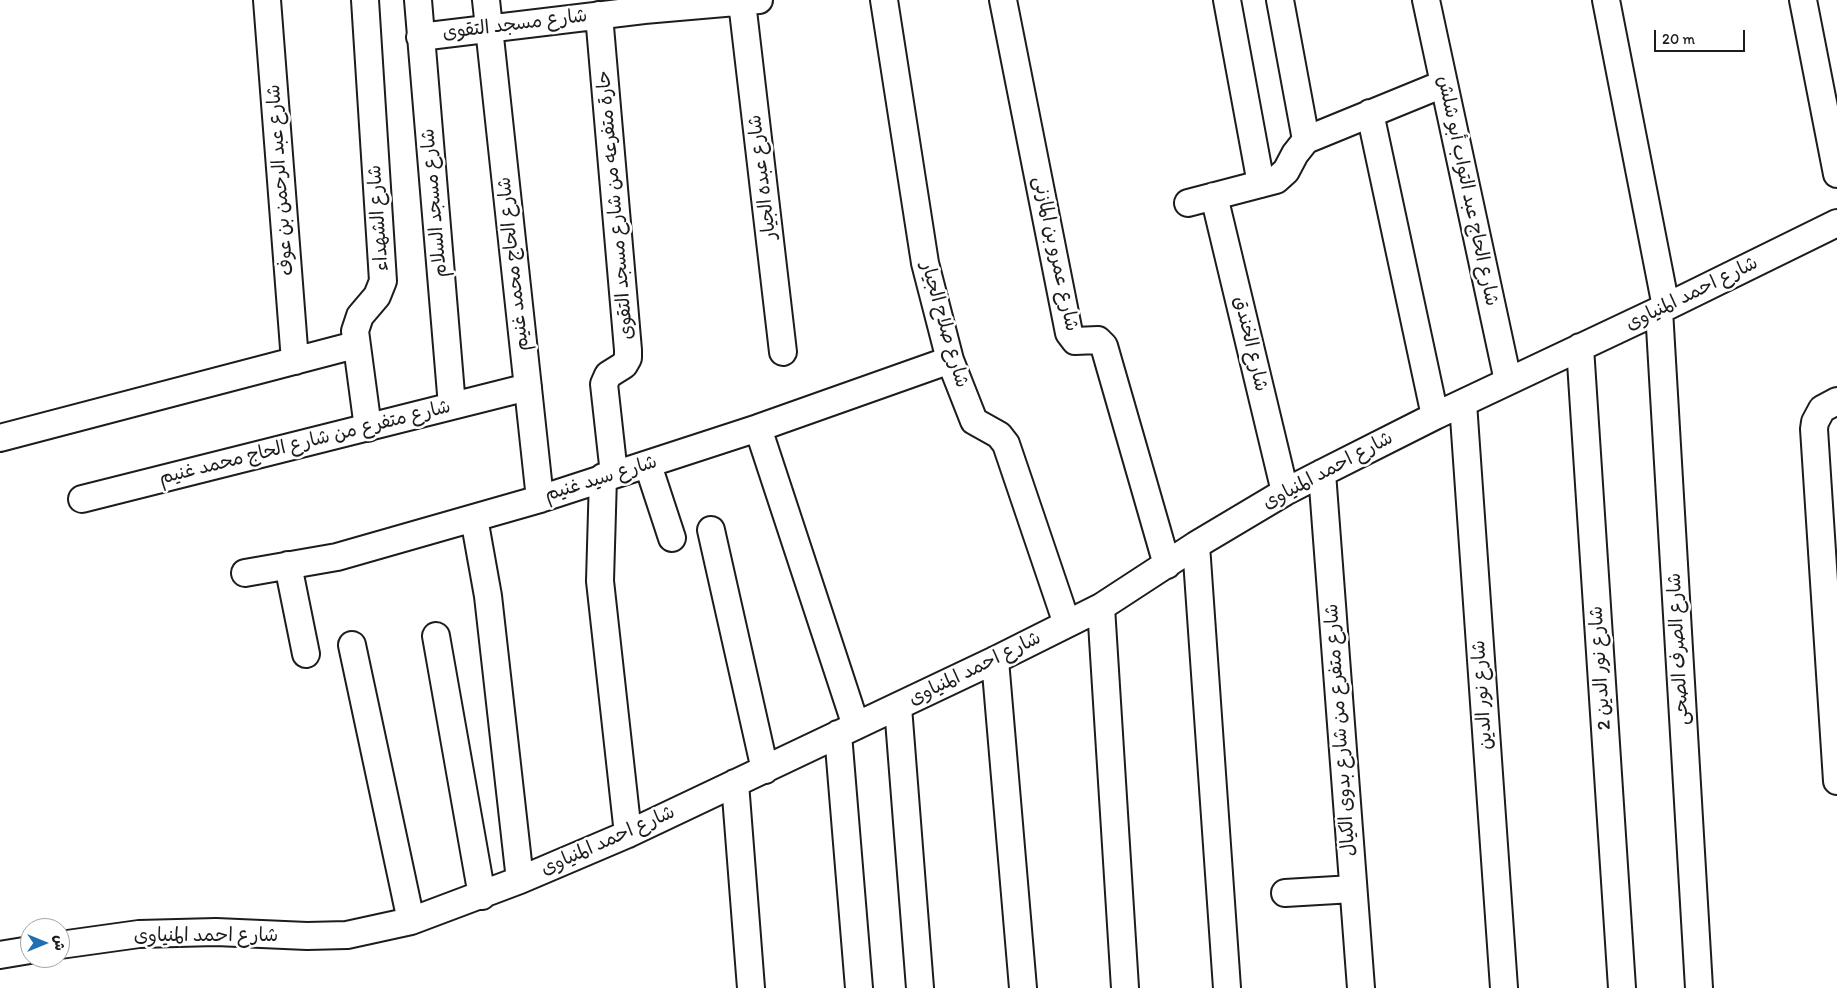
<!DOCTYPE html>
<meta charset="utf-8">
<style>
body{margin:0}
#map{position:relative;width:1837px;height:988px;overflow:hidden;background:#fff;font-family:Itim,"Playpen Sans Arabic",sans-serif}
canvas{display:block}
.north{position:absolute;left:20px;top:918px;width:50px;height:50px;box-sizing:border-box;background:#fff;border:1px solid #a4a4a4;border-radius:50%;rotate:90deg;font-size:14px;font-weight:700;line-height:20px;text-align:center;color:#1c1c1c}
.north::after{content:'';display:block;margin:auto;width:18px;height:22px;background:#1f6fb2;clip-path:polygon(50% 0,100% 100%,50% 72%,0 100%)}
.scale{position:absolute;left:1654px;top:30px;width:91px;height:22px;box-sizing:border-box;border:2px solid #1c1c1c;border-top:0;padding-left:6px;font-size:15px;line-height:18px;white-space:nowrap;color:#1c1c1c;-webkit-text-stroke:4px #fff;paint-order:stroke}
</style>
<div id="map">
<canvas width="1837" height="988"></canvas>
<div class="north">ش</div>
<div class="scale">20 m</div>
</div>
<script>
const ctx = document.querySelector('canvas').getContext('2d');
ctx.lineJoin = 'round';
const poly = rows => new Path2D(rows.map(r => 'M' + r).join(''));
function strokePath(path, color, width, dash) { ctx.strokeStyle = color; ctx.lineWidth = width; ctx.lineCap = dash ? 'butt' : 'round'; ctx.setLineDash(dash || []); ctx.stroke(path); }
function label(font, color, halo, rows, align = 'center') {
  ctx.font = font + ' Itim,"Playpen Sans Arabic",sans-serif'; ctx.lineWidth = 5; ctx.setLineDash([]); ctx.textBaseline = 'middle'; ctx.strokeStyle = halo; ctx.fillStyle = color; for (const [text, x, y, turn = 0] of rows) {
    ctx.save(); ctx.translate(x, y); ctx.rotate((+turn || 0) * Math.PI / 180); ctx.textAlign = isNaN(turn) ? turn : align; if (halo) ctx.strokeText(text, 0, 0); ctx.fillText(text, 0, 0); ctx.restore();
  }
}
const street = poly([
 [267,0,295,361],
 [365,0,383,281,377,296,360,316,355,331,368,428],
 [418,0,452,406],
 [486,0,540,499],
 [884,0,925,263,950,360,974,421,999,435,1006,444,1067,624],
 [1003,0,1069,333,1075,341,1098,340,1104,346,1167,565],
 [1227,0,1261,184],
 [1280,0,1306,140],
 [1426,0,1508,381],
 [1606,0,1666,307],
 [1803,0,1837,174],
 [742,2,783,352],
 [599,15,628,350,628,358,624,365,608,375,604,384,614,474],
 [420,37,644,10,759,0],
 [1370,113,1435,416],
 [1214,196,1285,492],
 [1188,203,1276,180,1286,171,1295,154,1306,140,1443,84],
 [1659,310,1699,988],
 [1580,347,1622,988],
 [1837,401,1822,409,1815,422,1814,429,1837,781],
 [1463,403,1504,988],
 [758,428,856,726],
 [0,438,355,345],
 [648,465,672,538],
 [1322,473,1361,988],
 [603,477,600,581,628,834],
 [82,499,528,387],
 [474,518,488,596,520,880],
 [711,530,765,770],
 [1196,545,1227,988],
 [288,565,306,654],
 [245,573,337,557,540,499,758,428,950,360],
 [1101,607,1125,988],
 [436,636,482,896],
 [352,645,411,921],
 [995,660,1023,988],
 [898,707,920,988],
 [838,734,859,988],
 [735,783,751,988],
 [1285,893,1353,889],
 [60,945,139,934,216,932,307,936,347,935,411,921,520,880,628,834,995,660,1101,607,1196,545,1285,492,1322,473,1435,416,1666,307,1837,223],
 [0,955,30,950]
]);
const streetNames = [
 ["شارع مسجد التقوى",515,25,-7],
 ["شارع عبده الجيار",763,177,-97],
 ["شارع عبد الرحمن بن عوف",281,180,-94],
 ["شارع الحاج عبد التواب أبو شلش",1467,191,78],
 ["شارع مسجد السلام",435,203,-95],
 ["حارة متفرعه من شارع مسجد التقوى",616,205,-95],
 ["شارع الشهداء",379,218,-94],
 ["شارع عمرو بن المازنى",1055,254,78],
 ["شارع الحاج محمد غنيم",514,264,-96],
 ["شارع احمد المنياوى",1692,294,-26],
 ["شارع صلاح الجيار",944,325,74],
 ["شارع الخندق",1250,344,77],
 ["شارع متفرع من شارع الحاج محمد غنيم",305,443,-14],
 ["شارع احمد المنياوى",1328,471,-28],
 ["شارع سيد غنيم",601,479,-17],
 ["شارع الصرف الصحى",1679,649,-93],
 ["شارع نور الدين 2",1601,668,-94],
 ["شارع احمد المنياوى",975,669,-26],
 ["شارع نور الدين",1483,695,-94],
 ["شارع متفرع من شارع بدوى الكيال",1341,730,-94],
 ["شارع احمد المنياوى",608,841,-24],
 ["شارع احمد المنياوى",206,936]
];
strokePath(street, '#1c1c1c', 30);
strokePath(street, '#fff', 26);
label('19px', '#1c1c1c', '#fff', streetNames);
</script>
